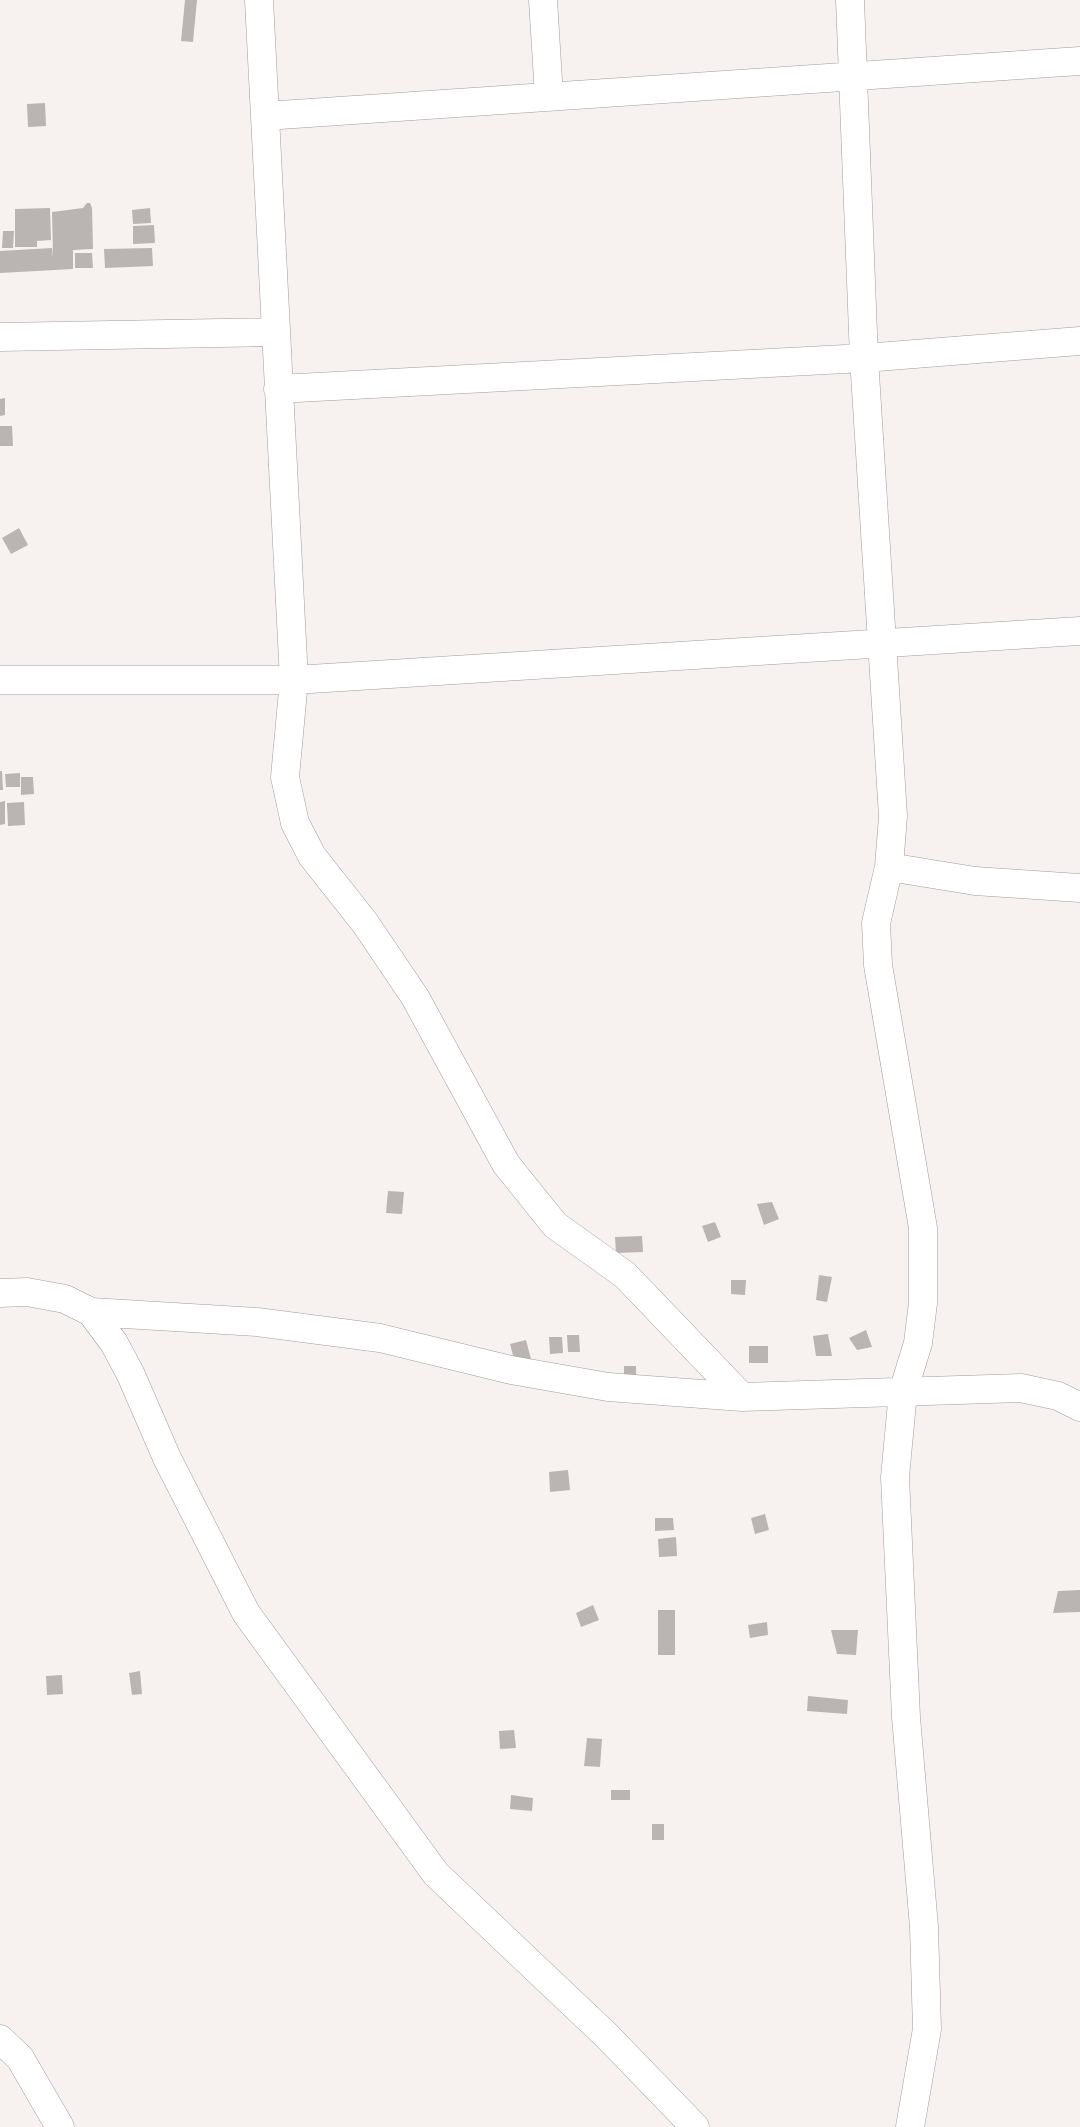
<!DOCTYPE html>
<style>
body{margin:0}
canvas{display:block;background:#f7f2f0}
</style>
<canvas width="1080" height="2127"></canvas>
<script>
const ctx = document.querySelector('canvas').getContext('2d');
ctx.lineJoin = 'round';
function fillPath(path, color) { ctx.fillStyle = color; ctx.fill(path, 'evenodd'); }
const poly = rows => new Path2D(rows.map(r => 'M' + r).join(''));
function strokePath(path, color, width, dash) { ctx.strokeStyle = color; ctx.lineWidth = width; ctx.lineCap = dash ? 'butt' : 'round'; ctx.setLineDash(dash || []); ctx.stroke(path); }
const building = poly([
 [185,0,197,0,193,42,181,41],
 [45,103,46,126,28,127,27,104],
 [87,203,90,203,92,208,93,249,73,250,73,269,0,273,0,251,52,248,53,257,52,212,83,208],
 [50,208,51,240,37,241,37,247,15,247,15,209],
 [150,208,151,223,133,224,132,210],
 [154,225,155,243,133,244,133,226],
 [3,231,14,231,13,248,2,248],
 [152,248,153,266,105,268,104,249],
 [75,253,92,253,93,268,75,268],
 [5,398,5,415,0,416,0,399],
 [0,426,12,426,13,446,0,446],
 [19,528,28,545,11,554,2,538],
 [0,771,2,771,3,790,0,790],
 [20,773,20,787,6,787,5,774],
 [21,777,33,777,34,794,21,795],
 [5,801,5,824,0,825,0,802],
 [24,802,25,825,8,826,7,803],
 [388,1191,404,1192,402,1214,386,1213],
 [772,1202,779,1219,764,1225,757,1204],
 [715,1222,721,1237,708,1242,702,1226],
 [642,1236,643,1252,616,1253,615,1237],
 [819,1275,832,1277,827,1302,816,1300],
 [731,1280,746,1280,745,1295,731,1294],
 [866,1330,872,1347,857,1350,849,1338],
 [828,1334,832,1356,816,1356,813,1336],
 [567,1335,579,1335,580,1352,568,1352],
 [549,1337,562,1337,563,1353,550,1354],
 [526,1340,531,1359,515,1363,510,1344],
 [749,1346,768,1346,768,1363,749,1363],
 [624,1366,636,1366,636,1377,624,1377],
 [568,1470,570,1490,550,1492,549,1472],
 [765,1514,769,1530,755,1534,751,1518],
 [655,1518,673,1518,674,1530,655,1531],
 [676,1537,677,1556,659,1557,658,1539],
 [1080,1590,1080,1612,1053,1613,1058,1591],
 [593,1605,599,1620,581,1627,576,1613],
 [658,1610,675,1610,675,1655,658,1655],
 [767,1622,768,1635,750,1638,748,1625],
 [831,1630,858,1630,856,1655,837,1654],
 [140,1671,142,1694,132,1695,129,1673],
 [62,1675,63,1694,47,1695,46,1676],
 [808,1696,848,1700,847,1714,807,1711],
 [514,1730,516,1748,500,1749,499,1731],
 [587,1738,602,1739,600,1767,584,1766],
 [611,1790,630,1790,630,1800,611,1800],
 [511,1795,533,1798,532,1811,510,1809],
 [652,1824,664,1824,664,1840,652,1840]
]);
const minor = poly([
 [259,0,294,680,285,777,295,823,312,856,365,923,415,997,506,1164,555,1225,625,1275,742,1397],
 [543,0,549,96],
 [850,0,864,358,893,816,889,867,876,923,878,965,923,1228,923,1303,918,1343,903,1392,895,1477,906,1717,924,1927,927,2029,910,2127],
 [265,116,1080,61],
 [0,337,276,332],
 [278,389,864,358,1080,341],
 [0,680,294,680,1080,631],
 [889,867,975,881,1080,888],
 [0,1293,27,1292,65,1299,91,1312,257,1322,380,1338,511,1370,608,1387,742,1397,1021,1388,1058,1396,1080,1407],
 [91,1312,114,1343,131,1375,167,1458,246,1613,436,1874,607,2036,695,2127],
 [0,2039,20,2058,60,2127]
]);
fillPath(building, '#bab5b3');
strokePath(minor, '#a19c9a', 29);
strokePath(minor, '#fff', 28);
</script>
